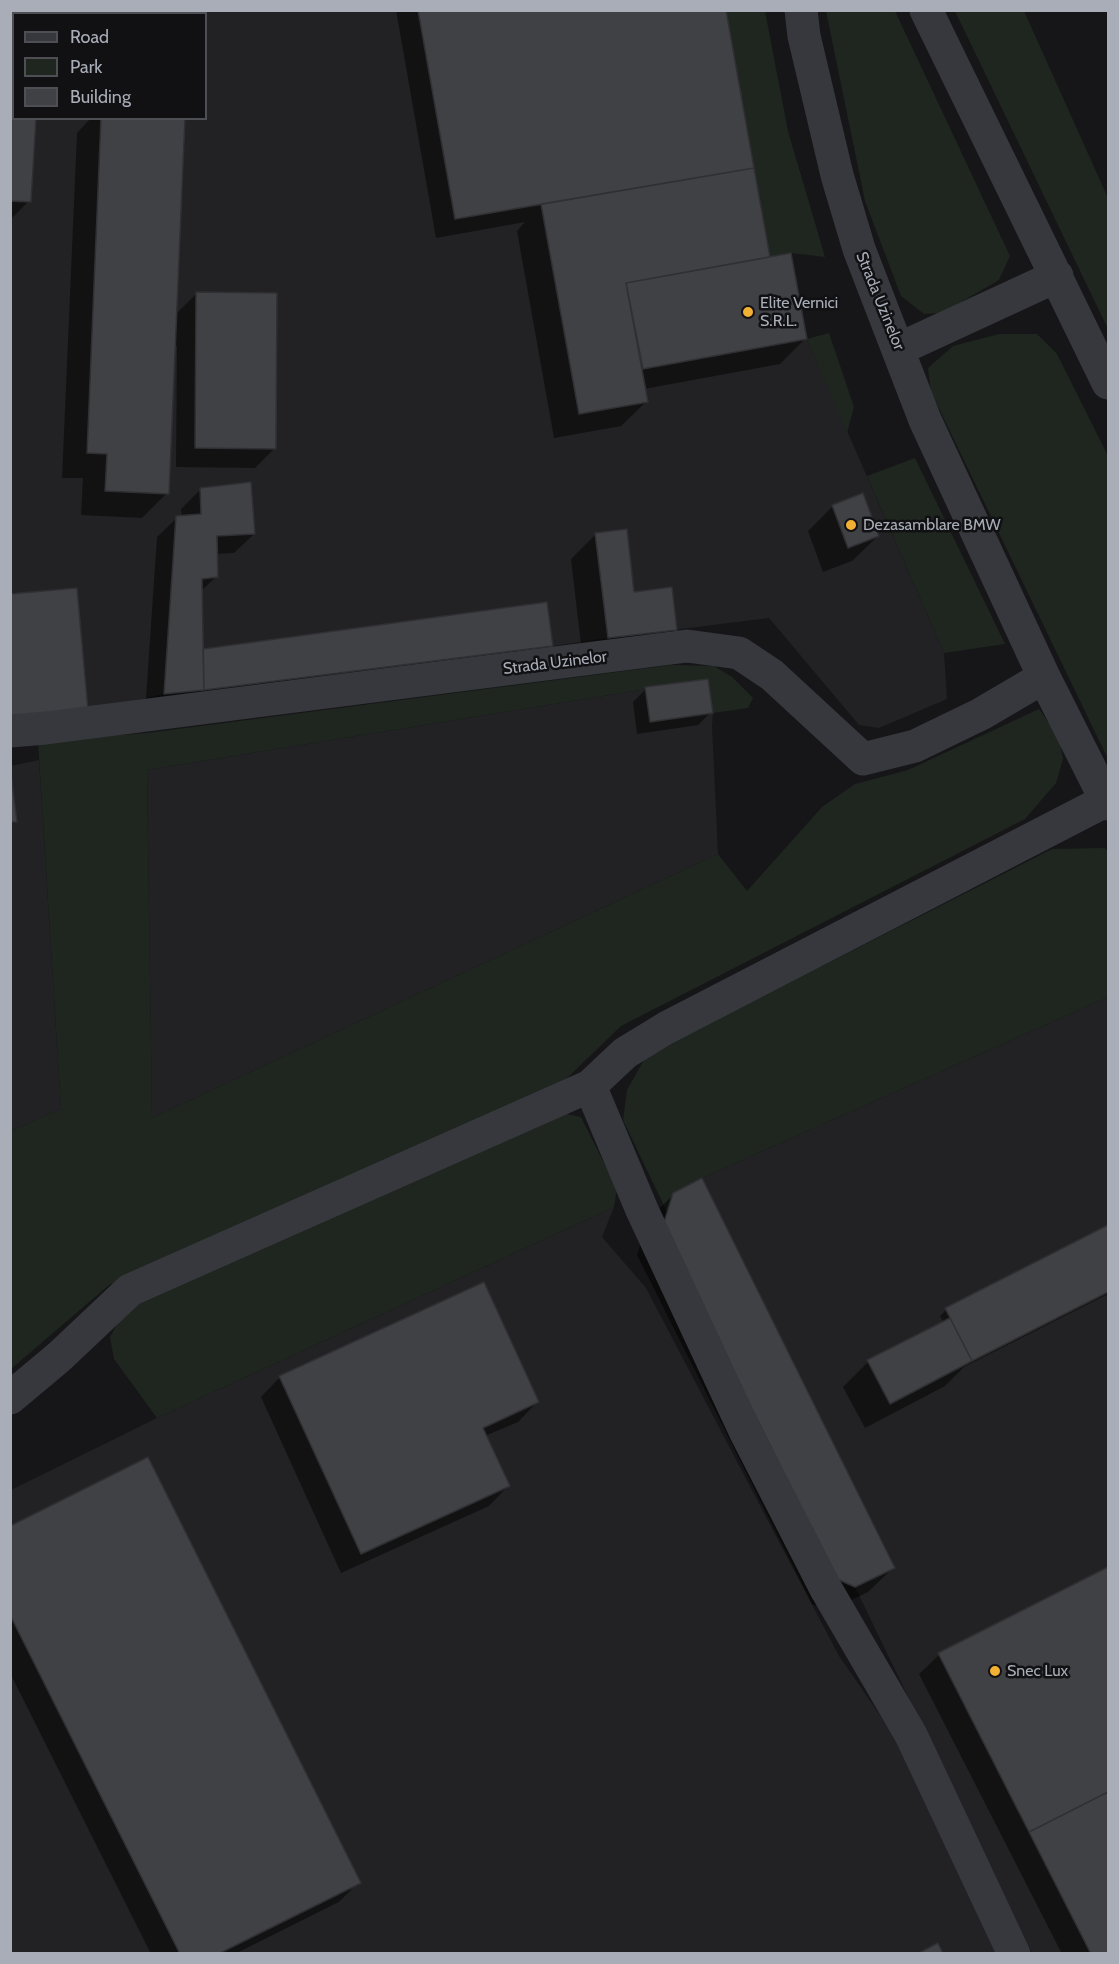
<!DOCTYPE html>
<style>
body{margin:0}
#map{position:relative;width:1119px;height:1964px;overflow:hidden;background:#161618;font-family:Cabin,sans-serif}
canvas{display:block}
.frame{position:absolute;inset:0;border:12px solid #a8adb8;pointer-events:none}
.legend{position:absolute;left:12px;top:12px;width:195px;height:108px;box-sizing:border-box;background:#111113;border:2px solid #4d4f55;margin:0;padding:8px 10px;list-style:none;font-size:18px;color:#a8adb8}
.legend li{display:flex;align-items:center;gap:12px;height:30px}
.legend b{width:30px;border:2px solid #4d4f55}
</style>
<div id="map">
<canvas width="1119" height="1964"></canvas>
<div class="frame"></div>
<ul class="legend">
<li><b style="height:8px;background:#37383d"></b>Road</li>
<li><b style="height:16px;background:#1e261f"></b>Park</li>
<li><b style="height:16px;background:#404145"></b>Building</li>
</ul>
</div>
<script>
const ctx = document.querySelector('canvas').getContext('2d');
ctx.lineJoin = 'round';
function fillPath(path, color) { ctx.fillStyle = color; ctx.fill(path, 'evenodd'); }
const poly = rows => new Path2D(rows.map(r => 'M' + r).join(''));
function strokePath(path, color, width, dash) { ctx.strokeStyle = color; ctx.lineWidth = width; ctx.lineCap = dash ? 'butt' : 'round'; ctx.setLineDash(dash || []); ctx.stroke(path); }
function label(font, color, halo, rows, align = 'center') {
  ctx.font = font + ' Cabin,sans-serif'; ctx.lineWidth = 5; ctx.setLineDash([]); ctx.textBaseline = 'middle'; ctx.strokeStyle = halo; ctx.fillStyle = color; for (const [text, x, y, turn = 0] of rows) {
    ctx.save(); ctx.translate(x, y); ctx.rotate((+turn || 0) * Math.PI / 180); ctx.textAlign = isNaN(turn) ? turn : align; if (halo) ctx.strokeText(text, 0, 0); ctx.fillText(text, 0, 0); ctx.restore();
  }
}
const built = poly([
 [11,11,726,11,771,257,791,253,807,339,944,653,947,699,879,728,859,725,769,618,608,638,399,668,164,694,100,709,11,717],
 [14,14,206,14,206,118,14,118],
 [708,679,713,713,712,726,718,854,152,1118,147,770],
 [39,760,61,1109,11,1131,11,766],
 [1108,997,1108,1953,1032,1953,855,1587,895,1567,702,1178],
 [614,1207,602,1237,646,1288,839,1656,900,1744,996,1954,11,1954,11,1490,157,1418]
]);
const green = poly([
 [726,11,765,11,788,131,825,257,791,253,770,257],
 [826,11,895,11,1010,256,999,280,942,313,924,314,901,296,865,201],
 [955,11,1024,11,1108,198,1108,329],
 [829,333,854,407,847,433,807,339],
 [999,334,1037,334,1057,354,1108,456,1108,759,931,392,928,368,953,346],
 [915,458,1005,644,944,653,867,476],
 [671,665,714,666,732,677,753,698,748,708,713,713,708,679,147,770,152,1118,718,854,747,891,822,807,855,784,908,770,1039,709,1059,737,1063,759,1056,783,1025,819,621,1026,563,1082,109,1285,11,1369,11,1131,61,1109,38,741,147,733],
 [1105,848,1108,852,1108,997,702,1178,673,1193,667,1212,623,1120,627,1090,644,1060,681,1038,1052,849],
 [558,1112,581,1117,617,1189,614,1207,157,1418,114,1359,110,1337,121,1317,145,1297]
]);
const shadow = poly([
 [10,10,36,14,14,14,14,33,10,33],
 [98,10,160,10,159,14,98,14],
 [396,10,724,10,769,259,805,339,780,364,644,389,647,401,621,426,554,438,517,231,525,222,436,238],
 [10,43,14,118,29,201,10,220],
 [91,118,184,118,175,315,196,294,275,448,255,468,176,467,177,346,174,346,167,493,142,518,81,515,83,478,62,478,77,133],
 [201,489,254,534,234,553,216,554,217,576,200,592,201,651,551,646,532,665,145,713,157,537,177,518,182,517,181,509],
 [833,506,878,536,852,561,823,572,808,531],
 [596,534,633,593,675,630,650,655,583,662,571,559],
 [646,689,711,712,698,725,637,734,633,702],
 [674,1194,894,1567,868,1592,829,1611,812,1604,637,1255,648,1220],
 [1108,1226,1108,1294,964,1367,945,1386,865,1428,843,1387,868,1362,944,1323,940,1316,946,1310],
 [280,1377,537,1402,518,1422,485,1436,508,1486,489,1506,341,1573,261,1397],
 [10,1527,359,1882,339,1902,235,1954,151,1954,10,1673],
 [1108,1568,1108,1954,1062,1954,919,1674,939,1655]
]);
const building = poly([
 [10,10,38,10,38,14,10,13,10,10],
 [115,10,161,10,161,14,115,14,115,10],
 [418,10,726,10,754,168,455,219,418,10],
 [10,41,14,41,14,118,36,118,31,202,10,201,10,41],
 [101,118,185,118,169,494,105,491,107,454,87,453,101,118],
 [754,168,770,257,626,283,648,402,579,414,541,204,754,168],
 [791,253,807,339,643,369,626,283,791,253],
 [196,292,277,293,276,449,195,448,196,292],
 [251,482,255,534,217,536,218,577,202,579,204,690,164,694,176,516,201,514,200,488,251,482],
 [863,493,879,536,848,548,832,505,863,493],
 [627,529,634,592,672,587,677,630,608,638,595,533,627,529],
 [77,588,88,710,10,717,10,594,77,588],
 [547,602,553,646,204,690,203,649,547,602],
 [708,679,713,713,650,722,645,687,708,679],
 [10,766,17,822,10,822,10,766],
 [702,1178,895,1568,855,1587,837,1579,662,1229,673,1193,702,1178],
 [1108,1225,1108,1292,972,1361,945,1308,1108,1225],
 [484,1282,539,1402,483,1428,510,1486,361,1554,279,1376,484,1282],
 [950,1318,972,1361,890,1404,867,1360,950,1318],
 [148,1457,361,1883,218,1954,180,1954,10,1615,10,1526,148,1457],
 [1108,1567,1108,1792,1029,1832,938,1653,1108,1567],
 [1108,1792,1108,1954,1091,1954,1029,1832,1108,1792],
 [938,1943,943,1954,917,1954,938,1943]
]);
const minor = poly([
 [801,10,804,36,837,175,859,249,925,420,1044,677,1108,804],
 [926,10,1108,383],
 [899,349,1057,276],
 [10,731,46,728,687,646,739,653,772,675,863,759,915,746,981,714,1044,677],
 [590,1086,642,1210,746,1433,826,1589,911,1735,1014,1954],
 [10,1398,59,1357,130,1290,590,1086,625,1053,666,1028,1107,800]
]);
const markers = [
 [748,312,6,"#f2b134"],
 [851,525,6,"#f2b134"],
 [995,1671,6,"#f2b134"]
];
const streetNames = [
 ["Strada Uzinelor",880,301,68],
 ["Strada Uzinelor",555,663,-7]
];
const poiNames = [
 ["Elite Vernici",760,303],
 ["S.R.L.",760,321],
 ["Dezasamblare BMW",863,525],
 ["Snec Lux",1007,1671]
];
fillPath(built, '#222225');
fillPath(green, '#1e261f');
fillPath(shadow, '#0007');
fillPath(building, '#404145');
strokePath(building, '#303034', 1.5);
strokePath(minor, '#37383d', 33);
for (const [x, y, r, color] of markers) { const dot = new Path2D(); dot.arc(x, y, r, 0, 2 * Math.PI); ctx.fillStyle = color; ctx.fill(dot); strokePath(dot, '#111113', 2); }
label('16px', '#a8adb8', '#111113', streetNames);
label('16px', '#a8adb8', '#111113', poiNames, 'left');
</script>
